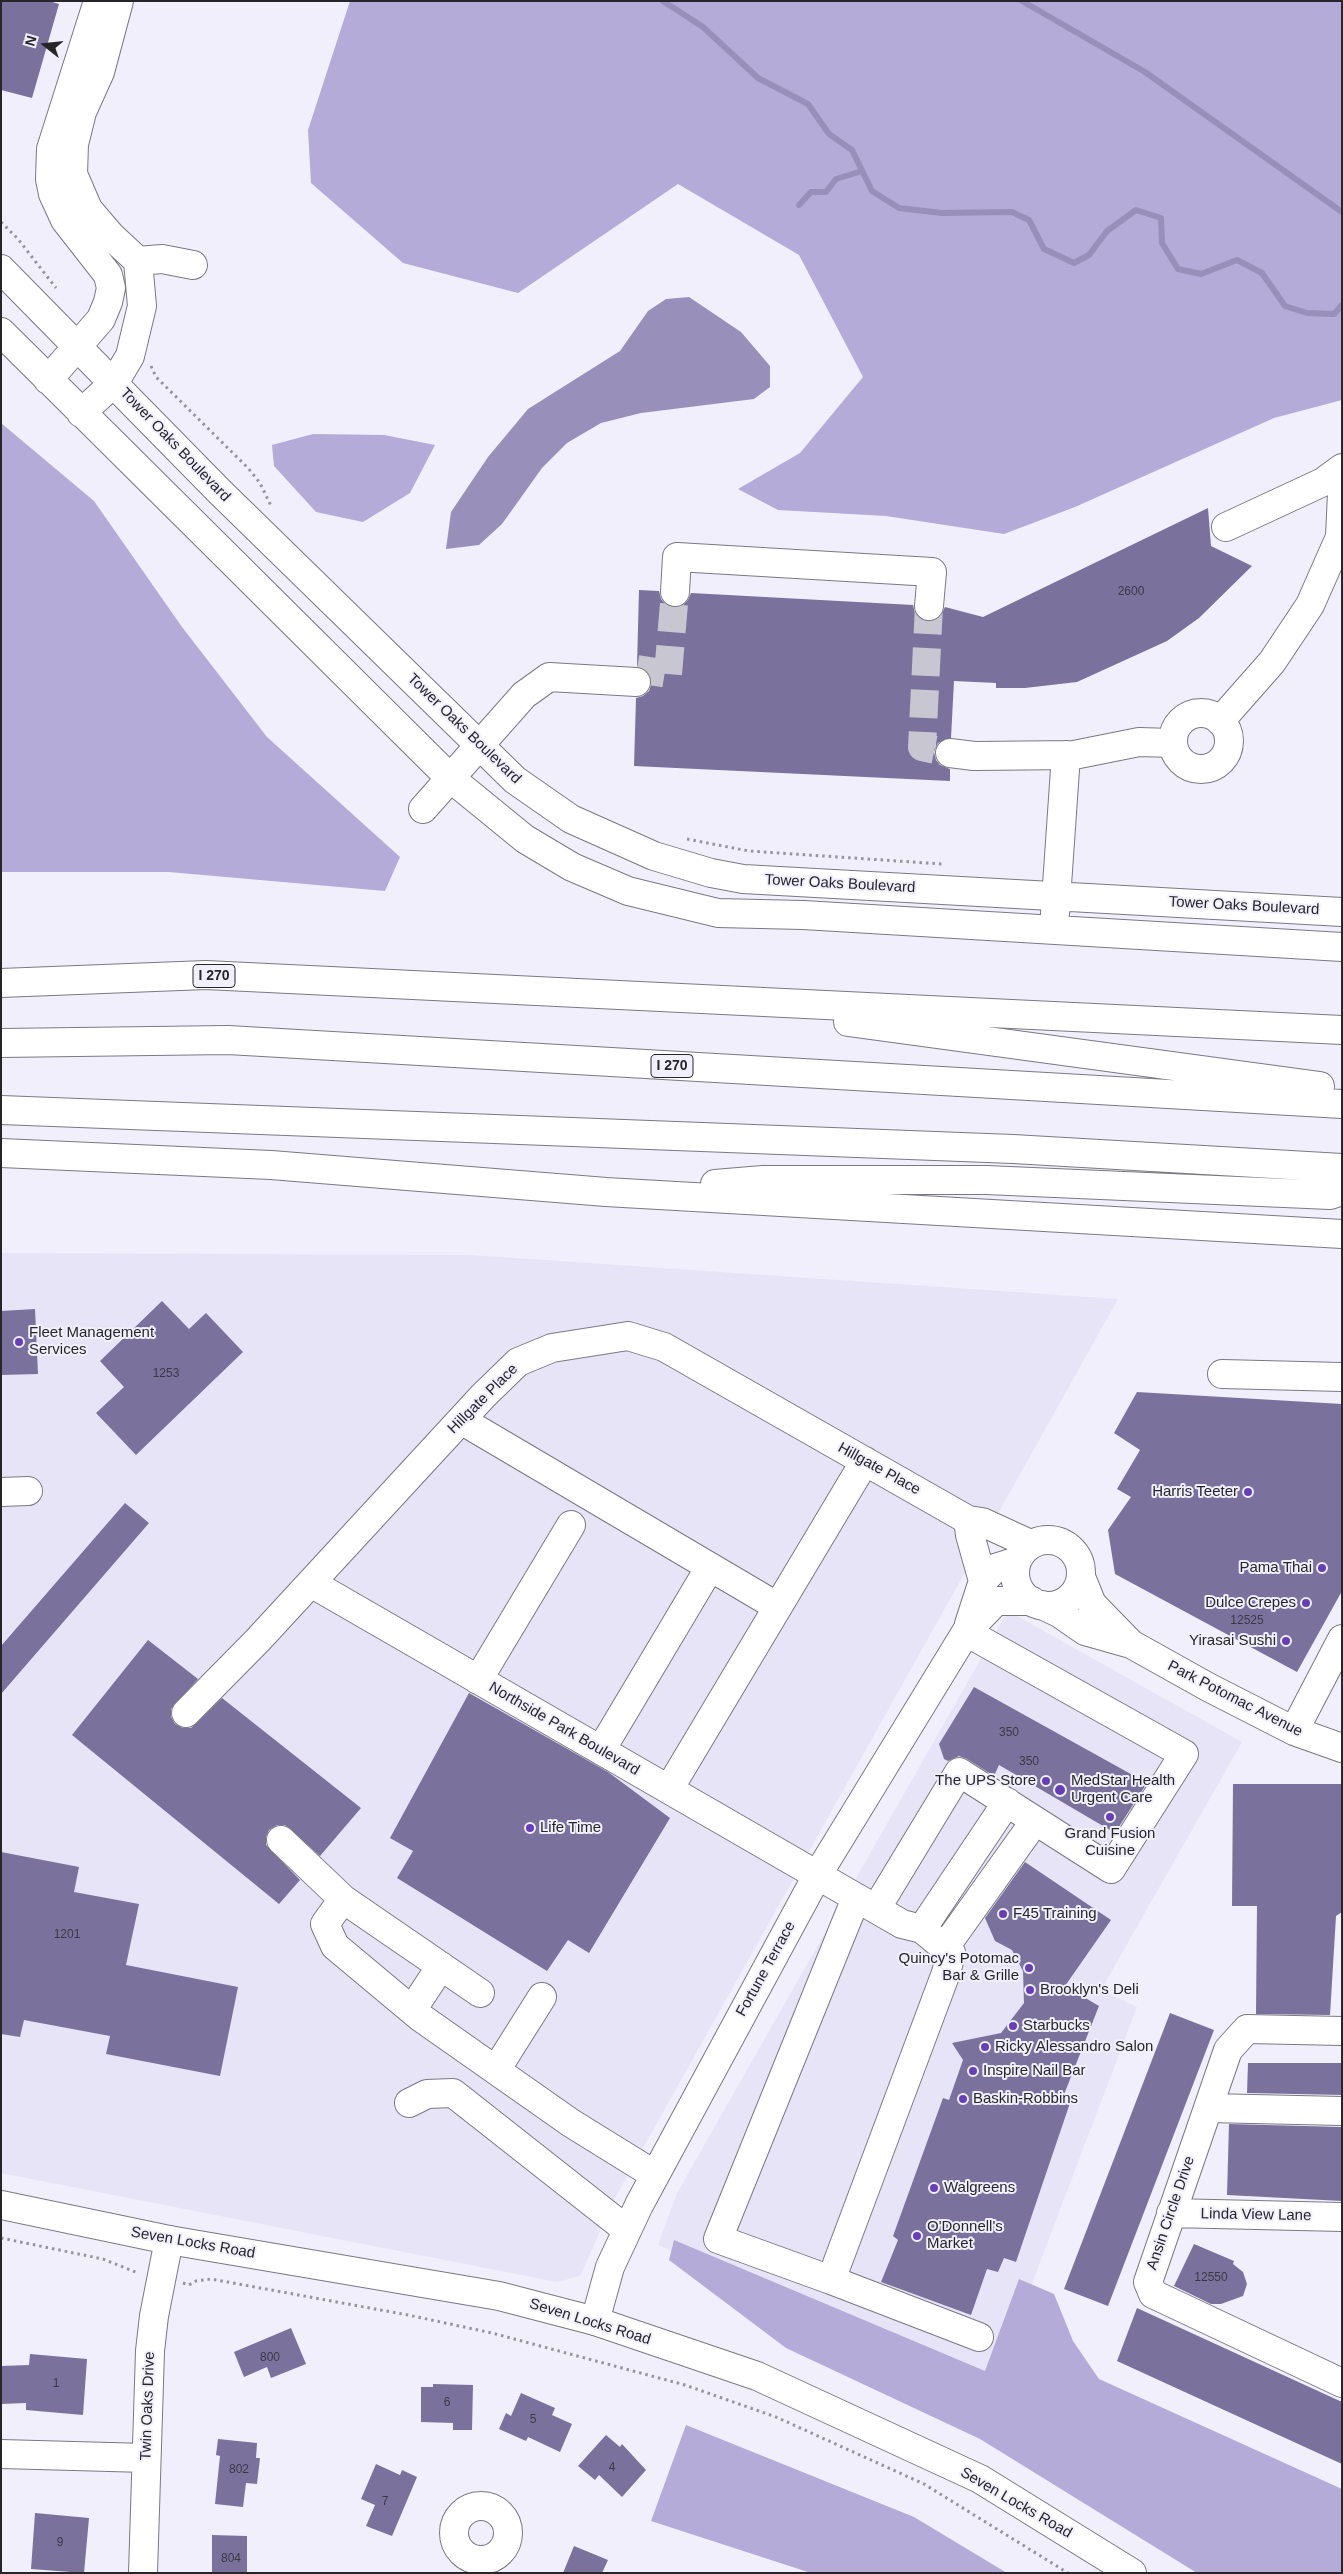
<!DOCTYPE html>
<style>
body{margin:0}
#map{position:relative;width:1343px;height:2574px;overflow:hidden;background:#f1effb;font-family:Arial,sans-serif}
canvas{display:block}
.frame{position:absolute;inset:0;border:2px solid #26262a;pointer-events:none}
.north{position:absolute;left:20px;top:20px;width:50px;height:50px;-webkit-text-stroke:4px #f1effb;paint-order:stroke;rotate:286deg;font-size:14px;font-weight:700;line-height:20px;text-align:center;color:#26262a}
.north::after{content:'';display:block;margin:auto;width:18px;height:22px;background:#26262a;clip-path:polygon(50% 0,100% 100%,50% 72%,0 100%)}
</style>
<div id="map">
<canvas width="1343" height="2574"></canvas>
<div class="frame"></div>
<div class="north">N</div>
</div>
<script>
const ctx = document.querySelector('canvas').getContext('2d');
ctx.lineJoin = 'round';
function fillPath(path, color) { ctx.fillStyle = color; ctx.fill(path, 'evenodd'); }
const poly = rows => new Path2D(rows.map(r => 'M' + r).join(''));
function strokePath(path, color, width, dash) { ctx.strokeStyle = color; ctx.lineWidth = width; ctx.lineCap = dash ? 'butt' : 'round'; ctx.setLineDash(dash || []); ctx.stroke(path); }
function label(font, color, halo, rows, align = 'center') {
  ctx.font = font + ' Arial,sans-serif'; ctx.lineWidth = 4; ctx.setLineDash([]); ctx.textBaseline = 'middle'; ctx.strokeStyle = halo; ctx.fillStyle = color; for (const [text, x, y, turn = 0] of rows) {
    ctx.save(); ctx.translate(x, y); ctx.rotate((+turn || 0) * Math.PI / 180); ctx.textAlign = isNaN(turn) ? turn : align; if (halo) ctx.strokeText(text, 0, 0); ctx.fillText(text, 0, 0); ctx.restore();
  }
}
const built = poly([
 [1,1253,471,1255,1118,1299,615,2198,580,2276,557,2282,1,2173],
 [1008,1611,1242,1742,1101,1990,1137,2007,993,2386,658,2245,677,2193]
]);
const forest = poly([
 [350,1,1342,1,1342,400,1274,418,1075,507,1004,534,886,516,778,510,738,489,800,453,863,377,799,255,678,184,518,293,403,263,311,183,308,130],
 [1,423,94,501,182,627,267,737,400,857,385,891,169,872,1,872],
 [313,434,384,435,435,445,410,493,363,522,316,512,274,466,272,445],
 [674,2240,985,2371,1019,2279,1054,2294,1073,2341,1099,2379,1342,2489,1342,2573,1197,2573,980,2439,786,2348,669,2260],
 [686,2425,914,2517,1007,2573,811,2573,651,2521]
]);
const water = poly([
 [689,297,741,332,770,366,770,387,754,399,641,413,601,423,567,443,542,468,502,524,479,545,446,549,451,512,488,457,528,409,620,351,648,311,666,299]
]);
const stream = poly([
 [663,1,703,27,758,78,808,104,829,134,852,150,872,191,899,208,942,213,1012,212,1029,220,1044,249,1074,263,1089,255,1107,231,1136,210,1161,218,1162,243,1178,269,1201,274,1237,260,1262,273,1285,306,1307,313,1334,314,1342,305],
 [1022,1,1145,72,1342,212],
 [799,205,811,192,826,192,836,179,862,171]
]);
const building = poly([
 [1,1,49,1,59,4,32,98,1,90],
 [1208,508,1211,546,1252,566,1199,618,1167,641,1077,682,1025,688,996,688,996,683,954,681,951,738,938,743,934,752,936,760,940,765,950,769,950,781,634,766,636,698,643,696,649,691,652,682,650,675,645,669,637,666,639,590,659,591,661,599,666,605,674,608,682,606,688,600,691,593,913,605,915,613,920,619,927,621,935,620,941,615,945,607,983,617],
 [162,1301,189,1329,206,1313,243,1352,136,1455,96,1413,124,1387,100,1361],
 [35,1309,38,1374,1,1375,1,1311],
 [1137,1392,1342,1404,1342,1591,1297,1672,1115,1574,1108,1530,1131,1497,1117,1489,1140,1450,1114,1433],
 [125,1503,149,1523,1,1694,1,1646],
 [148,1640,198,1679,171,1709,171,1717,175,1724,183,1728,191,1728,222,1698,361,1808,320,1856,285,1825,277,1825,269,1830,266,1837,266,1845,300,1880,279,1904,72,1735],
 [974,1687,1147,1783,1115,1833,999,1765,994,1776,967,1759,959,1756,948,1761,944,1759,939,1744],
 [469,1693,608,1772,670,1818,589,1953,568,1940,547,1971,397,1878,413,1851,390,1838],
 [1233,1784,1342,1784,1342,1912,1336,1916,1330,2015,1256,2014,1257,1906,1232,1906],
 [1,1852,79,1867,74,1892,139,1904,126,1965,238,1987,220,2076,106,2054,110,2036,24,2020,20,2037,1,2034],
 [1025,1862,1111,1920,1065,1986,1099,2006,1063,2097,1071,2100,1016,2262,1004,2258,998,2272,987,2269,971,2315,881,2282,898,2240,893,2236,943,2098,949,2100,963,2060,952,2043,1001,2033,1024,2003,1023,1971,1012,1950,995,1941,985,1918],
 [1170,2013,1214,2030,1108,2306,1064,2289],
 [1248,2063,1342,2063,1342,2095,1247,2093],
 [1229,2124,1342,2127,1342,2201,1227,2195],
 [1194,2244,1234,2261,1233,2264,1243,2272,1247,2284,1243,2296,1221,2304,1211,2304,1174,2286],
 [1137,2308,1342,2402,1342,2464,1117,2361],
 [291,2328,306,2364,271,2378,267,2367,244,2377,234,2352],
 [30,2354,87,2359,83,2415,26,2410,26,2403,1,2404,1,2366,29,2365],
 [433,2384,473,2385,472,2430,453,2430,453,2423,421,2422,421,2387,433,2387],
 [521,2393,555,2408,552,2415,572,2424,560,2452,528,2437,526,2441,499,2429,506,2413,511,2416],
 [606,2435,620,2447,622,2444,646,2470,622,2497,599,2475,595,2480,578,2466],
 [218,2439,257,2443,256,2458,260,2458,257,2484,246,2483,243,2507,215,2504,220,2456,216,2455],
 [376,2464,400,2475,402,2470,417,2477,392,2536,366,2526,375,2505,361,2499],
 [35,2513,89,2518,84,2573,31,2569],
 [212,2535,247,2536,247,2573,212,2573],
 [574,2546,608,2560,602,2573,563,2573]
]);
const minorTunnel = poly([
 [929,606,922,747,950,753],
 [637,669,668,674],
 [668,674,675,592]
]);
const path = poly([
 [1,222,18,239,56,288],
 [151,366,156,377,248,468,260,483,271,506],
 [687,839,749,851,942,864],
 [1,2238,103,2259,138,2273],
 [183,2283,189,2285,196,2281,211,2279,408,2315,492,2333,685,2385,776,2417,924,2484,1068,2573]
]);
const minor = poly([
 [138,261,162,259,193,265],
 [1,269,219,491,515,780,571,819,654,856,711,873,743,879,1342,912],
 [1,332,449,777,525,839,572,867,628,891,718,913,803,915,1342,947],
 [48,380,101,319,108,302,111,288,108,275,65,220,53,194,50,179,51,149,98,1],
 [81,413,114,383,130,356,142,306,138,261,111,236,88,209,73,174,74,144,82,112,100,72,119,1],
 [1226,527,1323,482,1342,468],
 [675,592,677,557,932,572,929,606],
 '1173 741a28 28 0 1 1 56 0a28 28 0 1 1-56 0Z',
 [1220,721,1272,662,1310,605,1340,537,1342,493,1337,472],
 [950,753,974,756,1074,755,1139,742,1172,743],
 [423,809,524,695,549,677,636,682],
 [1055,914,1066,755],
 [1222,1374,1342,1377],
 [461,1420,778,1607],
 [1,1492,28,1491],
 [968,1520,970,1535,983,1581],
 '1015 1573a33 33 0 1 1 66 0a33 33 0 1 1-66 0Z',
 [1081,1577,1092,1604,1131,1644],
 [311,1583,902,1924,922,1929,951,1953,946,1973,831,2280,718,2239,856,1898],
 [1042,1605,1059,1613,1085,1631,1131,1644,1208,1687,1294,1731,1342,1748],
 [969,1624,983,1581,995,1568,1017,1561],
 [478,1680,571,1525],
 [186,1713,258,1640,483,1396,518,1362,552,1348,628,1336,664,1347,968,1520,982,1522,1030,1544],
 [1294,1731,1342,1639],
 [601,1750,710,1567],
 [669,1789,865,1461],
 [281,1840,343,1899],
 [876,1909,959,1772,1111,1869,1184,1754,966,1632],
 [922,1929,1007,1802],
 [945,1947,1035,1821],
 [480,1993,343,1899,325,1924,335,1946,420,2017,571,2123,655,2175],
 [412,2010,441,1966],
 [1342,2031,1247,2029,1228,2050,1148,2282,1153,2294,1342,2383],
 [496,2070,542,1997],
 [409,2103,427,2094,453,2093,627,2230],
 [1208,2108,1342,2111],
 [1171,2213,1342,2217],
 [831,2280,979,2337],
 [595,2321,610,2267,639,2205,818,1874,966,1632,996,1601,1032,1601],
 [1,2454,146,2458],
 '454 2533a27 27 0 1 1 54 0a27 27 0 1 1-54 0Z',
 [143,2573,150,2351,154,2316,169,2240]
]);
const major = poly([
 [1,2205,169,2240,499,2296,595,2321,757,2376,980,2479,1132,2573]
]);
const highway = poly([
 [1,983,206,975,1342,1030],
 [848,1022,1320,1086],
 [1,1043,228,1040,1342,1104],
 [1,1110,1013,1149,1342,1168],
 [1,1153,271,1165,606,1192,1342,1234],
 [715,1184,763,1180,986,1180,1330,1195,1342,1191]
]);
const markers = [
 [19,1342,5,"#663eb7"],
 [1248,1492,5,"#663eb7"],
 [1322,1568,5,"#663eb7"],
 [1306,1603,5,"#663eb7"],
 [1286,1641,5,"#663eb7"],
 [1046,1781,5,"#663eb7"],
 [1060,1790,6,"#663eb7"],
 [1110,1817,5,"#663eb7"],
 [530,1828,5,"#663eb7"],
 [1003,1914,5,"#663eb7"],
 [1029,1968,5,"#663eb7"],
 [1030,1990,5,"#663eb7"],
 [1013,2026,5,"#663eb7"],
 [985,2047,5,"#663eb7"],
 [973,2071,5,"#663eb7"],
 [963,2099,5,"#663eb7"],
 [934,2188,5,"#663eb7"],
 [917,2236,5,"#663eb7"]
];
const numberNames = [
 ["2600",1131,592],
 ["1253",166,1374],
 ["12525",1247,1621],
 ["350",1009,1733],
 ["350",1029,1762],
 ["1201",67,1935],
 ["12550",1211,2278],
 ["800",270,2358],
 ["1",56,2384],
 ["6",447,2403],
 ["5",533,2420],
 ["4",612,2468],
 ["802",239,2470],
 ["7",385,2502],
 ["9",60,2543],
 ["804",231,2559]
];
const shields = [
 [214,976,42],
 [672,1066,42]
];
const shieldNames = [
 ["I 270",214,976],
 ["I 270",672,1066]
];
const streetNames = [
 ["Tower Oaks Boulevard",175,445,46],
 ["Tower Oaks Boulevard",464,729,44],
 ["Tower Oaks Boulevard",840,884,3],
 ["Tower Oaks Boulevard",1244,906,3],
 ["Hillgate Place",483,1399,-45],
 ["Hillgate Place",879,1469,29],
 ["Park Potomac Avenue",1235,1699,27],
 ["Northside Park Boulevard",564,1729,30],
 ["Fortune Terrace",766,1969,-61],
 ["Ansin Circle Drive",1171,2213,-71],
 ["Linda View Lane",1256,2215,1],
 ["Seven Locks Road",193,2243,10],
 ["Seven Locks Road",590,2322,17],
 ["Twin Oaks Drive",148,2406,-88],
 ["Seven Locks Road",1016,2503,30]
];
const poiNames = [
 ["Fleet Management",29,1333],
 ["Services",29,1350],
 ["Harris Teeter",1238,1492,"right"],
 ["Pama Thai",1312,1568,"right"],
 ["Dulce Crepes",1296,1603,"right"],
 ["Yirasai Sushi",1276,1641,"right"],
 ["The UPS Store",1036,1781,"right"],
 ["MedStar Health",1071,1781],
 ["Urgent Care",1071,1798],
 ["Life Time",540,1828],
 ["Grand Fusion",1110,1834,"center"],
 ["Cuisine",1110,1851,"center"],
 ["F45 Training",1013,1914],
 ["Quincy's Potomac",1019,1959,"right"],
 ["Bar & Grille",1019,1976,"right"],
 ["Brooklyn's Deli",1040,1990],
 ["Starbucks",1023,2026],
 ["Ricky Alessandro Salon",995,2047],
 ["Inspire Nail Bar",983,2071],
 ["Baskin-Robbins",973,2099],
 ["Walgreens",944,2188],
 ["O'Donnell's",927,2227],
 ["Market",927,2244]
];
fillPath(built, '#e7e4f7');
fillPath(forest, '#b4abd8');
fillPath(water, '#988fbb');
strokePath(stream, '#988fbb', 6);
fillPath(building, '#7a729c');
strokePath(minorTunnel, '#c8c7d1', 28, [28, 14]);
strokePath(minor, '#7a7982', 30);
strokePath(major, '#7a7982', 30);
strokePath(highway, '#7a7982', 30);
strokePath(path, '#95949c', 3, [2.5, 4]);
strokePath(minor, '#fff', 28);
strokePath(major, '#fff', 28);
strokePath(highway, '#fff', 28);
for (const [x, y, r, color] of markers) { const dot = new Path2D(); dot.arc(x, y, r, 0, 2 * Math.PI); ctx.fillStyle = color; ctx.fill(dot); strokePath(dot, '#f1effb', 2); }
label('12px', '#3b3946', null, numberNames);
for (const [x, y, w] of shields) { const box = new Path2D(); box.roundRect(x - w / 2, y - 11.5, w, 23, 4); ctx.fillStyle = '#f1effb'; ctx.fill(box); strokePath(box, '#26262a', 1); }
label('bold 14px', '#26262a', null, shieldNames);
label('15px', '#26262a', '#f1effb', streetNames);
label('15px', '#26262a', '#f1effb', poiNames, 'left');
</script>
